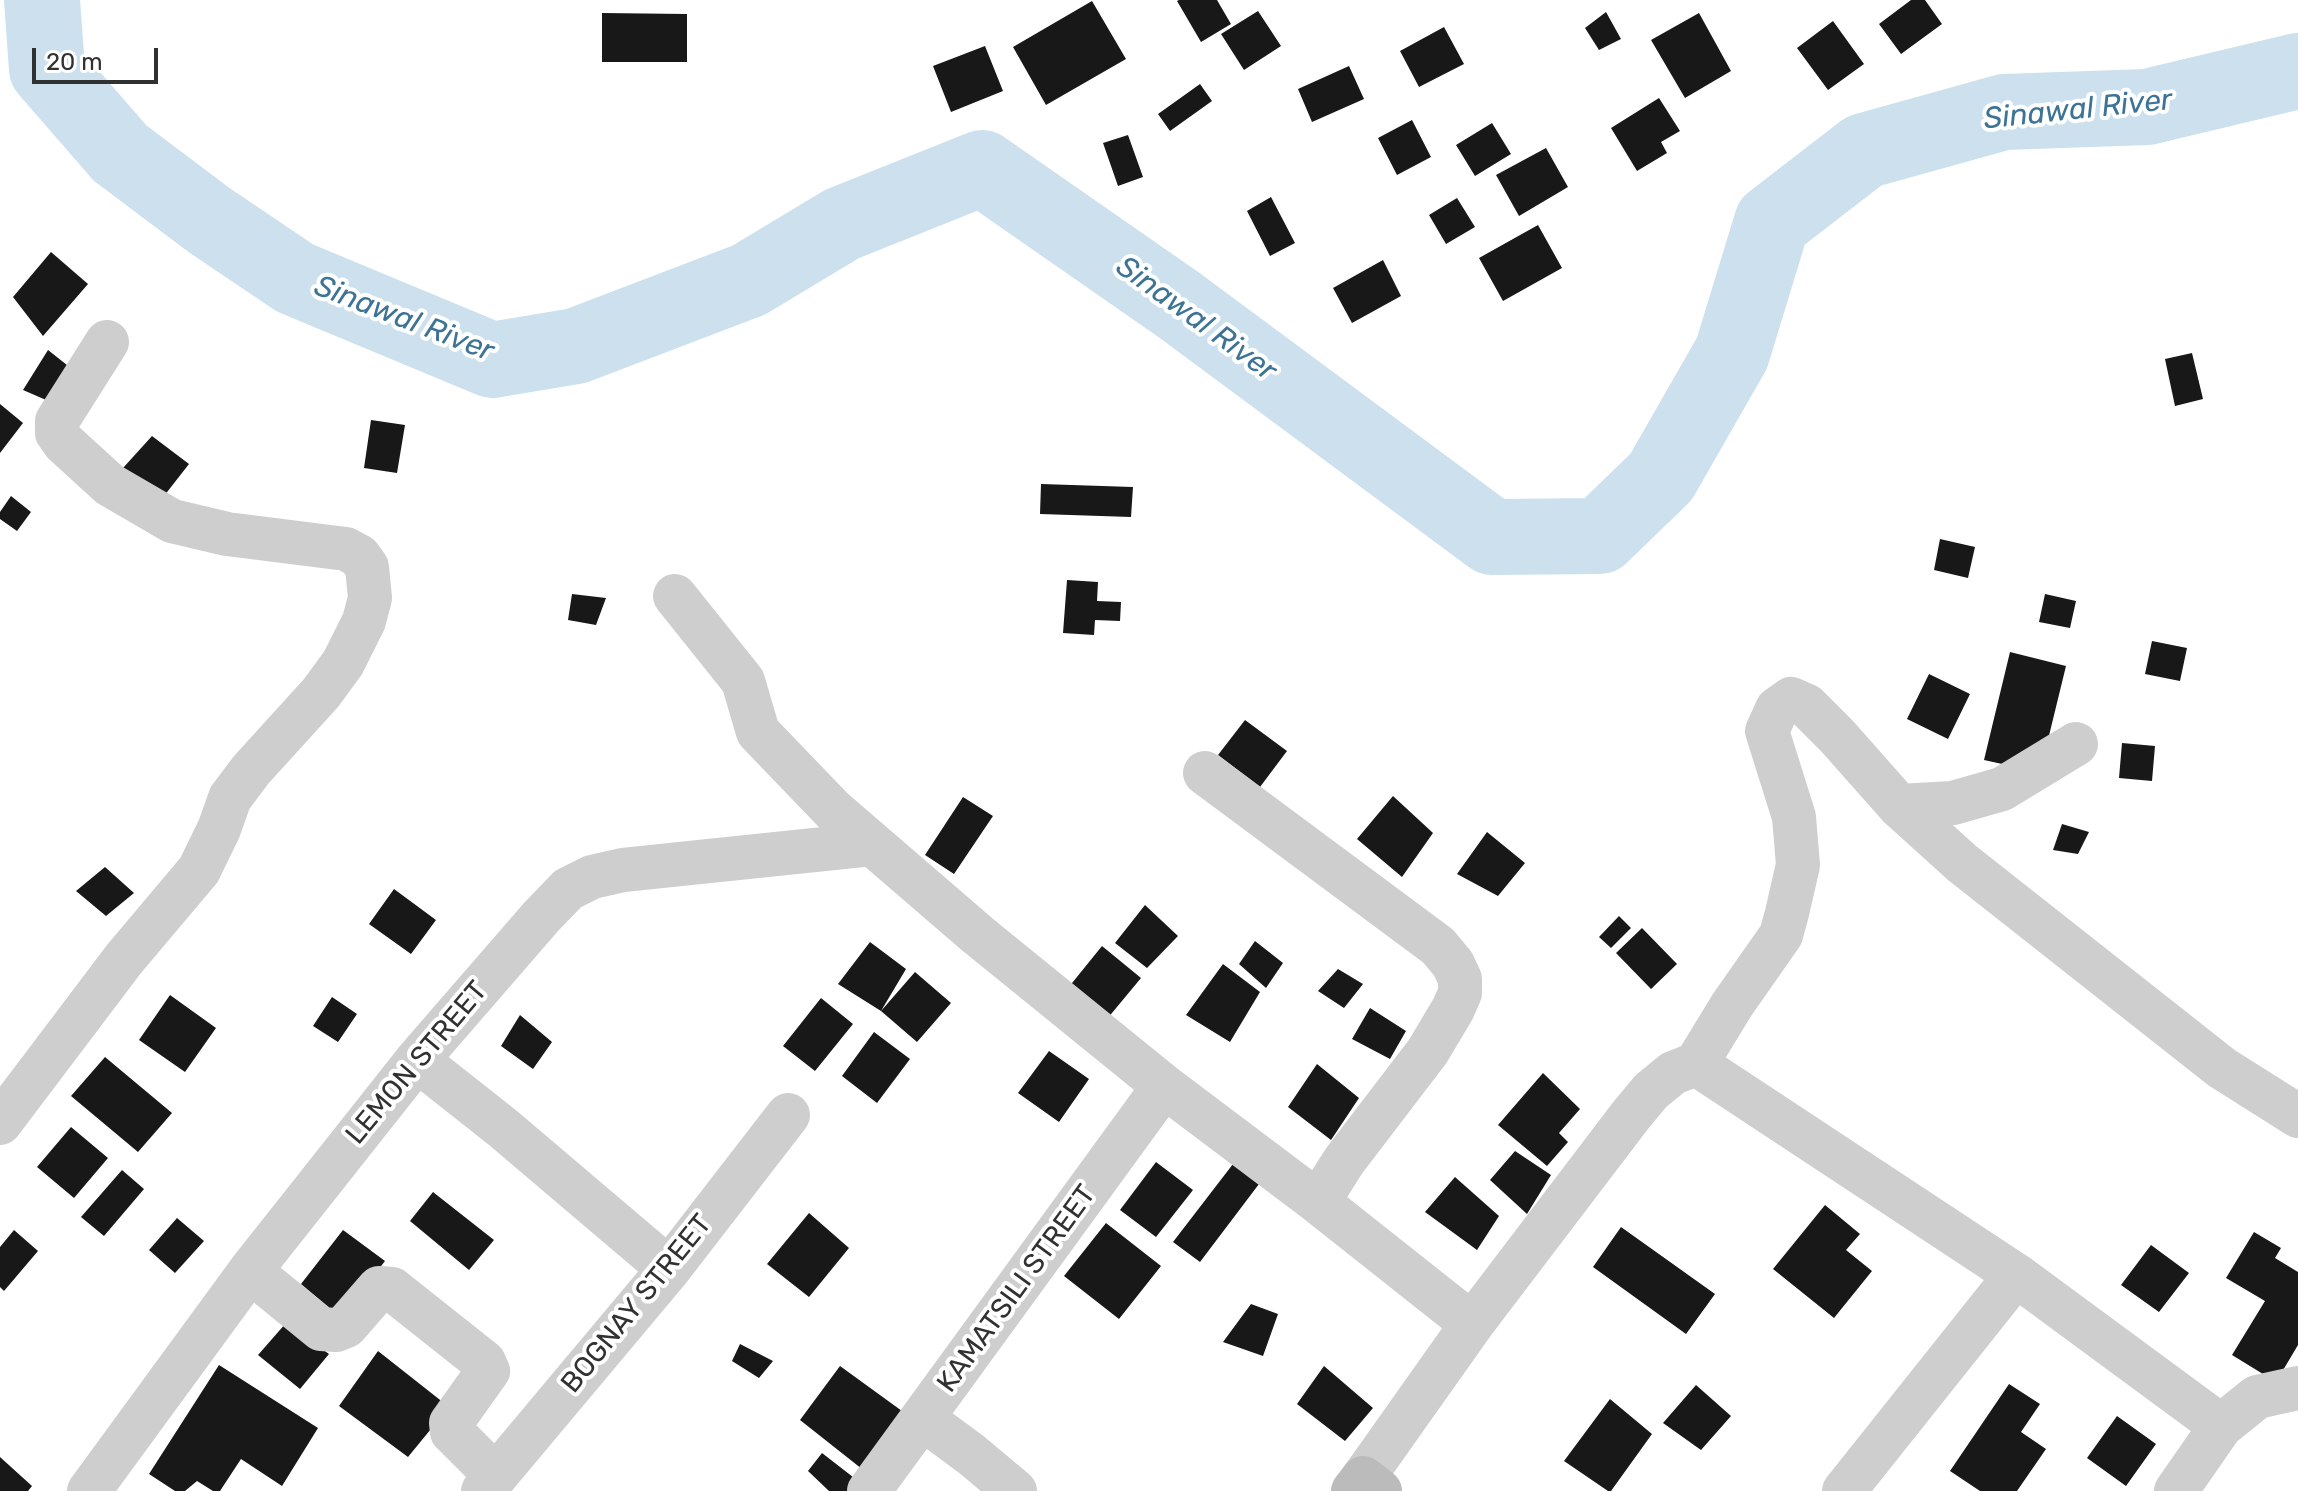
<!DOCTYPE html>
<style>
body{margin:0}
#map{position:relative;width:2298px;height:1491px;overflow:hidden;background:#fff;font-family:Rubik,sans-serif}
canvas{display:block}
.scale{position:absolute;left:32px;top:48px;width:126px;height:36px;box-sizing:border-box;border:4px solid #313131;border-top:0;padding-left:10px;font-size:24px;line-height:28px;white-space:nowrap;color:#313131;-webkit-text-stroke:6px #fff;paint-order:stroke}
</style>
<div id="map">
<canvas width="2298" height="1491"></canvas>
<div class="scale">20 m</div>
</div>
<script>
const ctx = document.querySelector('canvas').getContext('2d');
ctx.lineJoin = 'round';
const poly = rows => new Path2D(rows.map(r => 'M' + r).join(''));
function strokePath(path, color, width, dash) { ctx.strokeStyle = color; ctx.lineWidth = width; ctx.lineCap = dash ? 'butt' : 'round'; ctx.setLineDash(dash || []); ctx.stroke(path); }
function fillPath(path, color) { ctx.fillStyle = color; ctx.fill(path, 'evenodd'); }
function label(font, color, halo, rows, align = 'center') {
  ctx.font = font + ' Rubik,sans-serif'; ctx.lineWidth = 8; ctx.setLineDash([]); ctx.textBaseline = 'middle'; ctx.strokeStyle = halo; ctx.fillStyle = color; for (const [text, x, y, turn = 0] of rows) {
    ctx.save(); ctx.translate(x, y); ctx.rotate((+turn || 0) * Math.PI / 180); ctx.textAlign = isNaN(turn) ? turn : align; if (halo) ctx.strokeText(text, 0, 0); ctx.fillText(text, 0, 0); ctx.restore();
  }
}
const river = poly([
 [42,0,47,69,120,153,209,220,295,278,492,360,576,346,749,280,842,224,982,168,1179,305,1492,537,1600,536,1661,477,1732,353,1772,222,1864,151,2004,112,2147,107,2298,71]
]);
const building = poly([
 [1179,0,1217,0,1231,24,1201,42,1177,1],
 [1911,0,1925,0,1942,24,1901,54,1879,24],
 [1092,1,1126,59,1046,105,1013,47],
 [1258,11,1281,46,1244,70,1221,34],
 [1606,12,1621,39,1599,50,1585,28],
 [602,13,687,14,687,62,602,62],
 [1699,13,1731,71,1685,98,1651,40],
 [1833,21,1864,64,1828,90,1797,48],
 [1444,27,1464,64,1419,87,1400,51],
 [985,46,1003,91,951,112,933,66],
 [1349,66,1364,99,1312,122,1298,89],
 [1200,84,1212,101,1170,131,1158,114],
 [1659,98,1680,131,1661,142,1667,153,1637,171,1611,128],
 [1412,120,1431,157,1397,175,1378,138],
 [1492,123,1511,154,1475,176,1456,145],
 [1128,135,1143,177,1118,186,1103,143],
 [1546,148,1568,187,1519,216,1496,175],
 [1271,197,1295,243,1270,256,1247,211],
 [1457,198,1475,227,1446,244,1429,215],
 [1538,225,1562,268,1503,301,1479,258],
 [51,252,88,284,43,336,13,297],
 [1383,260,1401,296,1352,323,1333,288],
 [48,350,77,373,53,403,23,390],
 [2192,353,2203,399,2175,406,2165,359],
 [0,404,23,423,0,453],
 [371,420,405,425,397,473,364,468],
 [152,436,189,464,164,496,123,468],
 [1041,484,1133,487,1131,517,1040,514],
 [11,496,31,512,17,531,0,519,0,512],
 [1940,539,1975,547,1968,578,1934,570],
 [1067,580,1098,582,1097,601,1121,602,1120,621,1095,620,1094,635,1063,633],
 [572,594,606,598,596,625,568,620],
 [2045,594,2076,601,2070,628,2039,622],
 [2152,641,2187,648,2180,681,2145,674],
 [2010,652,2066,666,2045,752,2025,769,1984,760],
 [1929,674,1970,694,1948,739,1907,719],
 [1245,720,1287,751,1260,787,1218,755],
 [2122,743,2155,746,2152,781,2119,778],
 [1393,796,1433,833,1402,877,1357,839],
 [963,797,993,816,954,874,925,855],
 [2062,824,2089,832,2078,854,2053,850],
 [1487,832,1525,863,1498,896,1457,874],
 [105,867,134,893,106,916,76,891],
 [394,889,436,920,411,954,369,924],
 [1145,905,1178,936,1147,968,1115,943],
 [1619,916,1631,928,1611,948,1599,937],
 [1642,928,1677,964,1651,989,1616,953],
 [1255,941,1283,963,1266,988,1239,964],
 [870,942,906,969,881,1011,838,984],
 [1102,946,1141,978,1107,1019,1068,988],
 [1223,964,1260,992,1230,1042,1186,1015],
 [1338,969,1363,984,1344,1008,1318,991],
 [915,972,951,1003,917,1042,881,1011],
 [170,995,216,1028,185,1072,139,1040],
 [332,997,357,1014,338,1042,313,1026],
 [821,998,853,1024,815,1071,783,1046],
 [1370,1008,1406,1031,1390,1059,1352,1039],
 [520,1015,552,1042,533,1069,501,1046],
 [874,1032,910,1059,877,1103,842,1076],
 [1049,1051,1089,1079,1059,1122,1018,1093],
 [105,1057,172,1113,138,1152,71,1096],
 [1317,1064,1359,1098,1331,1140,1288,1107],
 [1543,1073,1580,1109,1559,1133,1568,1142,1547,1166,1498,1125],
 [71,1127,108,1158,74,1198,37,1167],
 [1515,1151,1551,1175,1527,1214,1490,1180],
 [1156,1162,1193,1190,1156,1237,1120,1210],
 [1233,1164,1259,1184,1200,1262,1173,1242],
 [122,1170,144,1189,104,1236,81,1217],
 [1455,1177,1499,1216,1477,1250,1425,1212],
 [433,1192,494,1240,469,1270,410,1221],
 [1825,1205,1860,1234,1846,1250,1872,1271,1834,1318,1773,1269],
 [809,1213,849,1248,809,1297,767,1264],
 [177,1218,204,1241,175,1273,149,1250],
 [1106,1223,1161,1266,1119,1319,1064,1276],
 [1621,1227,1715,1294,1686,1334,1593,1267],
 [14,1230,38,1251,4,1291,0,1287,0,1247],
 [343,1230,385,1261,341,1318,301,1284],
 [2254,1232,2281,1248,2275,1258,2298,1272,2298,1345,2276,1382,2232,1355,2265,1301,2226,1278],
 [2151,1245,2189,1273,2159,1312,2121,1285],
 [1251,1304,1278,1314,1263,1356,1223,1342],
 [286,1323,329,1354,300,1389,258,1355],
 [740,1344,773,1361,759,1378,732,1361],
 [378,1351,449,1407,408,1457,339,1406],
 [219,1365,318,1428,282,1486,241,1459,220,1491,213,1491,197,1481,185,1491,175,1491,149,1474],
 [840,1366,913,1419,862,1469,800,1420],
 [1324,1366,1373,1408,1345,1441,1297,1404],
 [2009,1384,2040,1404,2021,1432,2046,1449,2017,1491,1980,1491,1950,1471],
 [1696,1385,1731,1416,1701,1450,1663,1423],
 [1610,1399,1652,1434,1611,1491,1608,1491,1564,1461],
 [2117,1416,2156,1444,2126,1486,2087,1458],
 [822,1453,862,1484,857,1491,829,1491,808,1471],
 [0,1457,32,1486,28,1491,0,1491]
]);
const street = poly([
 [675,596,743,681,758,732,833,810,978,935,1164,1086,1318,1202],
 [1205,773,1438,946,1453,964,1460,979,1460,993,1453,1009,1428,1051,1344,1161,1318,1202,1472,1324],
 [1899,806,1953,803,2002,789,2076,744],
 [417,1060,503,1128,669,1269],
 [1696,1064,1732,1005,1781,935,1787,913,1798,865,1794,817,1767,731,1777,709,1791,699,1807,706,1837,736,1899,806,1962,863,2222,1068,2298,1116],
 [0,1123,124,959,199,870,219,829,230,798,251,770,321,693,343,663,364,621,370,598,367,567,359,556,346,549,227,534,172,521,110,485,64,443,57,433,57,421,107,342],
 [250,1271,321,1329,336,1330,346,1326,379,1288,392,1289,484,1362,488,1371,451,1423,452,1432,495,1475],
 [922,1418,972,1455,1015,1491],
 [1363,1478,1472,1324,1631,1115,1651,1091,1673,1073,1696,1064,2016,1275,2221,1426,2257,1397,2298,1388],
 [89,1491,250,1271,417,1060,541,917,568,889,592,877,623,870,872,844],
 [483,1491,669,1269,788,1115],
 [869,1491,1164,1086],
 [1844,1491,2016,1275],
 [2176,1491,2221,1426]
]);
const secondary = poly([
 [1353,1491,1363,1478,1380,1491]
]);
const streetNames = [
 ["LEMON STREET",417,1063,-50],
 ["KAMATSILI STREET",1017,1289,-54],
 ["BOGNAY STREET",637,1304,-51]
];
const waterNames = [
 ["Sinawal River",2078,110,-6],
 ["Sinawal River",404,319,21],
 ["Sinawal River",1196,319,36]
];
strokePath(river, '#cce1ed', 76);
fillPath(building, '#181818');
strokePath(street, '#cecece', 44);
strokePath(secondary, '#bbb', 44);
label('28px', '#313131', '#fff', streetNames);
label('italic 30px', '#3d7395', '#fff', waterNames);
</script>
